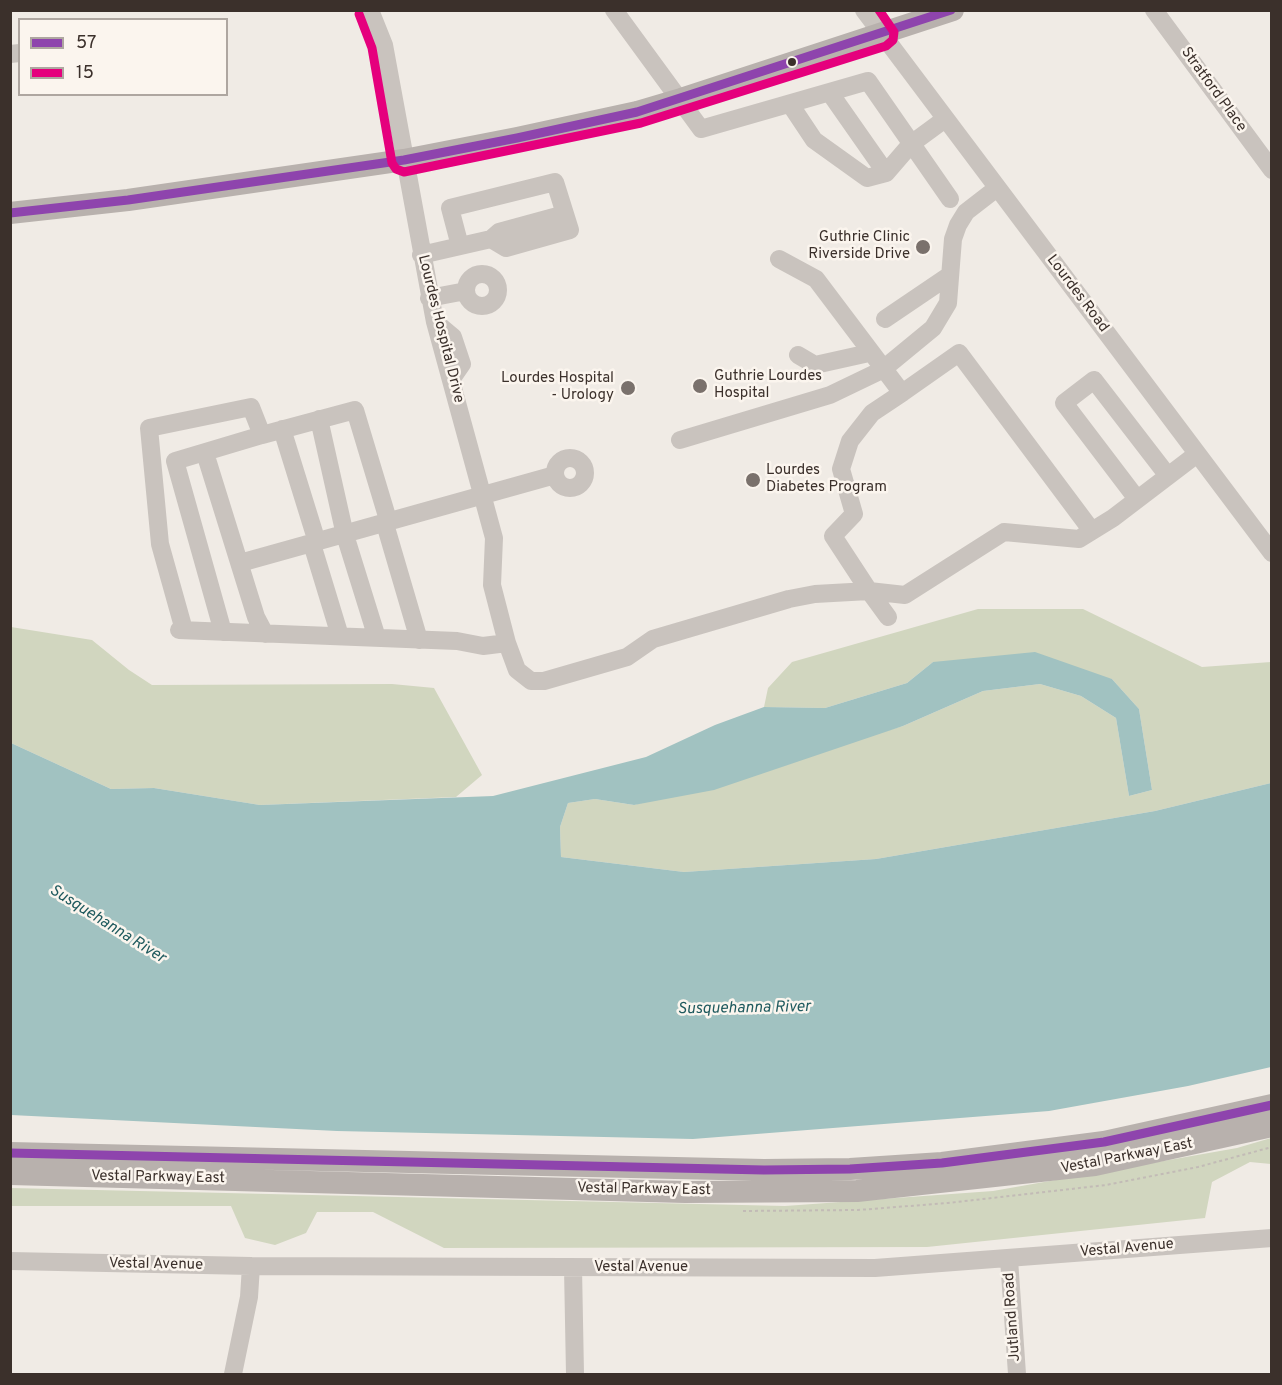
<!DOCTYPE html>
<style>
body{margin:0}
#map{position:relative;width:1282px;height:1385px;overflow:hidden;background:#f0ebe5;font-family:Overpass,sans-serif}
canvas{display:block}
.frame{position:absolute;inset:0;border:12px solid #3b302b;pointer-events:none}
.legend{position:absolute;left:18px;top:18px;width:210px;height:78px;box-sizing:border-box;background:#fbf5ee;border:2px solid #aea6a0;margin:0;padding:8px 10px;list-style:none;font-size:18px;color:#3b302b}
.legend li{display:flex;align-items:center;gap:12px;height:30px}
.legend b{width:30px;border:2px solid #aea6a0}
</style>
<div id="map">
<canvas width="1282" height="1385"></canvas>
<div class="frame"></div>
<ul class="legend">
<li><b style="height:8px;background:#8e44ad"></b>57</li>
<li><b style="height:8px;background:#e5007d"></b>15</li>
</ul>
</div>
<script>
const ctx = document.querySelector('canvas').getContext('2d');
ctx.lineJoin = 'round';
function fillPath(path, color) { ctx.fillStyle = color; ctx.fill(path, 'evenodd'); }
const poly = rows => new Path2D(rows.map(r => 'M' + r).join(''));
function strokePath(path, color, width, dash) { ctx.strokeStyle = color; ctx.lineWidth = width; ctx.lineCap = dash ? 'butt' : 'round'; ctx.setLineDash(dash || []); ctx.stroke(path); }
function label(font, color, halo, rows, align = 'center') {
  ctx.font = font + ' Overpass,sans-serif'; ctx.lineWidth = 5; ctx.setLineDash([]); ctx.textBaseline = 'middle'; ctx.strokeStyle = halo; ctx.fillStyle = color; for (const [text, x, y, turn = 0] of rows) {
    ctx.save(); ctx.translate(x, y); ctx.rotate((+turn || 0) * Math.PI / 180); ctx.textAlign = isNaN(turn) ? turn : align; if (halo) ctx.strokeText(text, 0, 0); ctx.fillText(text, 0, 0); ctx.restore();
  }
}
const green = poly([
 [978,609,1083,609,1202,667,1271,662,1271,783,1155,811,876,859,684,872,561,857,560,827,568,803,595,799,634,805,903,726,983,691,1040,684,1081,696,1116,718,1129,796,1152,790,1139,709,1112,679,933,662,907,683,825,708,764,707,768,688,792,662],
 [11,627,92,640,129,670,152,685,392,684,434,688,482,775,456,797,260,805,154,788,111,789,11,743],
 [1271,1138,1271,1164,1250,1162,1212,1182,1205,1218,927,1247,444,1248,373,1212,317,1212,306,1233,275,1245,245,1238,231,1206,11,1206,11,1188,785,1206,993,1191,1237,1148]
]);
const water = poly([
 [1035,652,1112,679,1139,709,1152,790,1129,796,1116,718,1081,696,1040,684,983,691,903,726,714,790,634,805,595,799,568,803,560,827,561,857,684,872,876,859,1155,811,1271,783,1271,1067,1188,1086,1049,1111,693,1139,337,1131,11,1115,11,743,111,789,154,788,260,805,493,796,646,757,715,725,764,707,825,708,907,683,933,662]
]);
const path = poly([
 [743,1211,858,1210,948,1203,1106,1185,1198,1167,1272,1147]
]);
const minor = poly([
 [370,10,384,45,435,322,494,538,492,585,507,643,517,670,531,681,544,681,627,657,653,639,789,599,815,594,869,591,888,617],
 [614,10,701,129,868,81,950,199],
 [864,10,1272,553],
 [1154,10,1272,170],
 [10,54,20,53],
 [830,93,886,173],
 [790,104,814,140,867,178,886,173,911,144,945,119],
 [491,239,506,248,570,230,565,214],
 [421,255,491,239,499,232,565,214,555,182,450,208,460,246],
 [779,259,816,279,902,393,872,413,850,441,841,469,854,514,833,536,869,591,905,595,1004,532,1079,539,1113,518,1197,454],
 '466 290a16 16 0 1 1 32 0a16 16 0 1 1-32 0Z',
 [429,298,466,291],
 [885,319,950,275],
 [435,322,453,337,462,364,451,380],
 [798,355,815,365,869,353],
 [902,393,959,353,1092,531],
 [319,419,345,535,377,638],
 [282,429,317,542],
 [262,435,355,410,389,523],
 [680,440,830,395,882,370,933,328,948,303,953,239,958,225,966,212,997,188],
 [205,453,256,617,265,634],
 '555 473a15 15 0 1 1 30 0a15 15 0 1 1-30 0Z',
 [1137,499,1064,403,1094,380,1168,476],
 [385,524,419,640],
 [312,544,340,636],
 [240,563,555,475],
 [179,630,457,641,483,646,507,643],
 [184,630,160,544,149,428,251,407,262,435,175,461,223,632],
 [1009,1259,1017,1374],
 [10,1261,251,1266,875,1268,1272,1238],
 [573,1268,575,1374],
 [233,1374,249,1297,251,1266]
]);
const major = poly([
 [10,213,128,200,404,160,517,138,637,112,681,99,953,10],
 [10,1153,764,1170,850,1169,942,1163,1104,1142,1272,1105],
 [10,1174,685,1192,857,1191,1095,1165,1272,1126]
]);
const bus1 = poly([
 [10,213,128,200,404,160,517,138,637,112,951,10],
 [10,1153,764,1170,850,1169,942,1163,1104,1142,1272,1105]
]);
const bus2 = poly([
 [359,14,372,48,392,163,396,169,404,172,641,123,886,46,893,40,894,32,879,10]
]);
const markers = [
 [792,62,5,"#3b302b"],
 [923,247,8,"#7a716c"],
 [700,386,8,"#7a716c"],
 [628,388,8,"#7a716c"],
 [753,480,8,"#7a716c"]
];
const streetNames = [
 ["Stratford Place",1213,90,54],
 ["Lourdes Road",1077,294,53],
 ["Lourdes Hospital Drive",440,329,76],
 ["Vestal Parkway East",1127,1157,-11],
 ["Vestal Parkway East",158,1178,1],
 ["Vestal Parkway East",644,1190,1],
 ["Vestal Avenue",1127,1249,-5],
 ["Vestal Avenue",156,1265,1],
 ["Vestal Avenue",641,1268],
 ["Jutland Road",1013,1317,-94]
];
const poiNames = [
 ["Guthrie Clinic",910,238],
 ["Riverside Drive",910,255],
 ["Guthrie Lourdes",714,377,"left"],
 ["Hospital",714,394,"left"],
 ["Lourdes Hospital",614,379],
 ["- Urology",614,396],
 ["Lourdes",766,471,"left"],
 ["Diabetes Program",766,488,"left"]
];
const waterNames = [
 ["Susquehanna River",107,925,32],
 ["Susquehanna River",744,1009,-1]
];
fillPath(green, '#d1d6bf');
fillPath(water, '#a1c2c1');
strokePath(path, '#c2bbb6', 2, [3, 3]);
strokePath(minor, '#c9c3be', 18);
strokePath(major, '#b8b1ad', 22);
strokePath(bus1, '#8e44ad', 9);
strokePath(bus2, '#e5007d', 9);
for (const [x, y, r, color] of markers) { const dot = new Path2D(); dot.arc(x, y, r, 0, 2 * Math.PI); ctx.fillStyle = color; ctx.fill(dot); strokePath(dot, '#fbf5ee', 2); }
label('15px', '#3b302b', '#fbf5ee', streetNames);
label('15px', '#3b302b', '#fbf5ee', poiNames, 'right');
label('italic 16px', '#1f5a5e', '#fbf5ee', waterNames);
</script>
